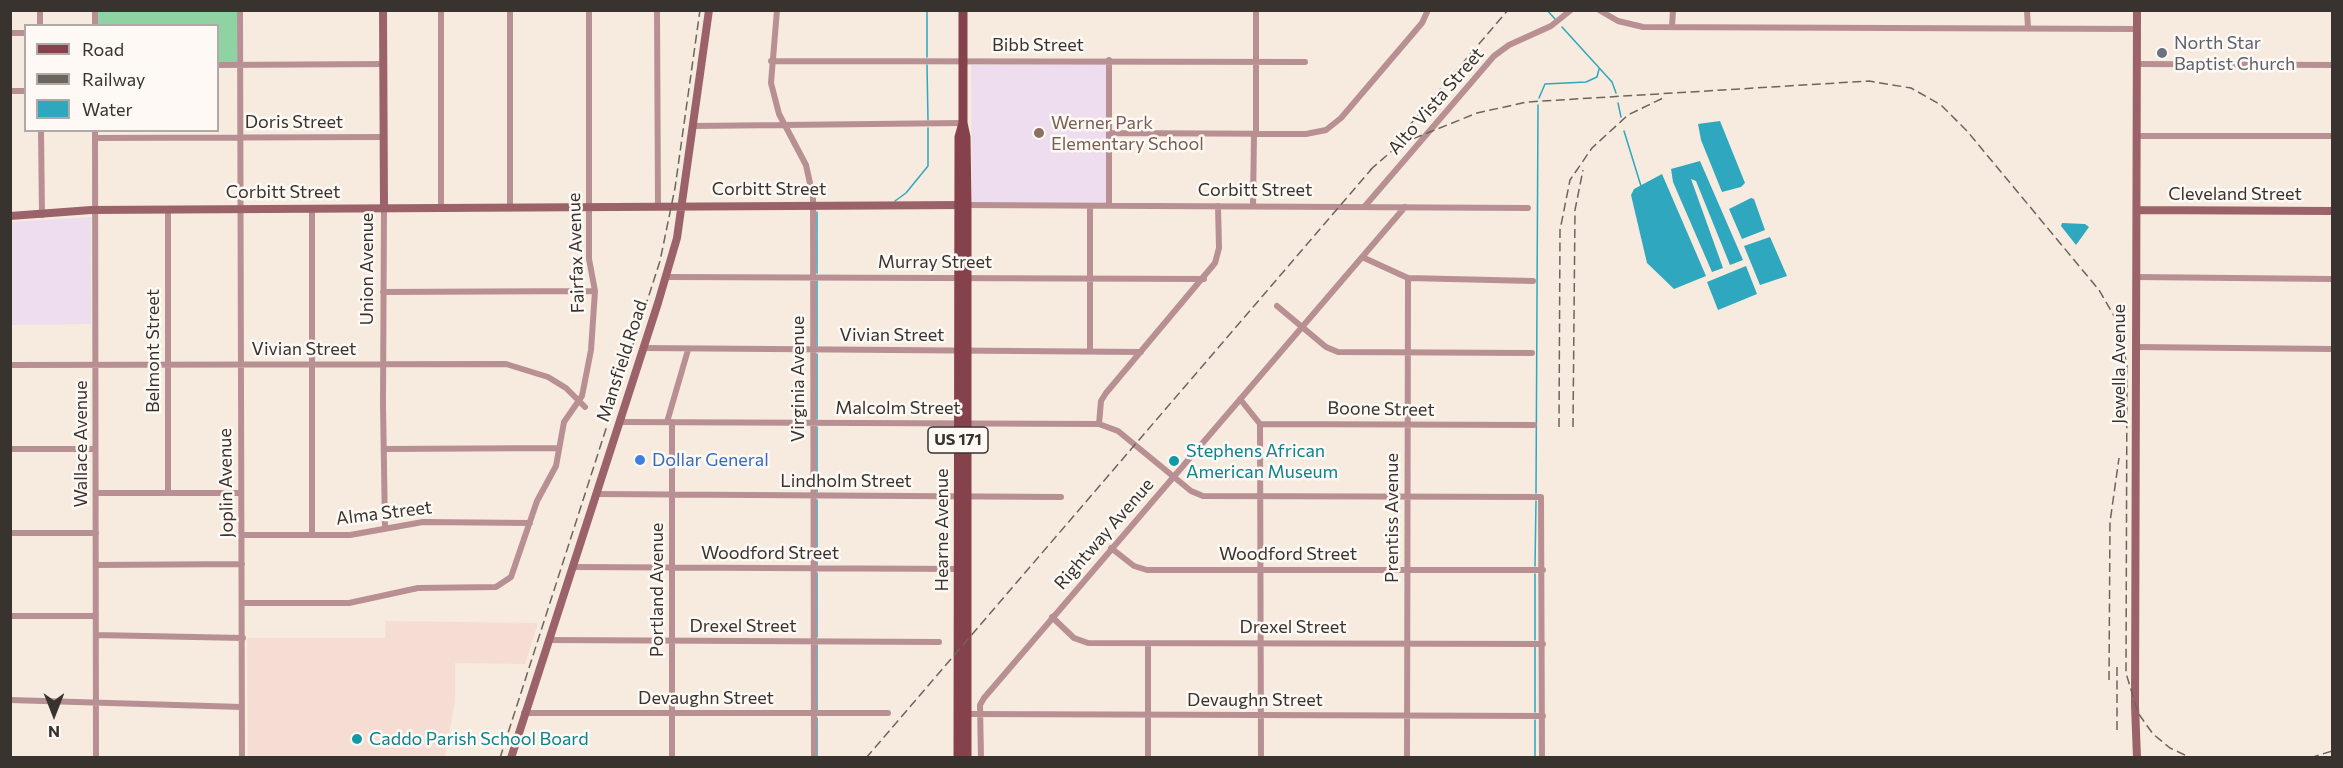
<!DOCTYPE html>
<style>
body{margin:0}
#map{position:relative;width:2343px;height:768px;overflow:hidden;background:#f6ebde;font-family:Commissioner,sans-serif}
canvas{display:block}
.frame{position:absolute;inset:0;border:12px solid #38332e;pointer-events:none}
.legend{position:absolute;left:24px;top:24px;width:195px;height:108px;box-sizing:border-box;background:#fef9f4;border:2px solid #afaaa5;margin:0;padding:8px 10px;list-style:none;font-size:18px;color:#38332e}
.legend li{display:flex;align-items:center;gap:12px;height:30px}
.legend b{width:30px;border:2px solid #afaaa5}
.north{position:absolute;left:24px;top:684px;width:60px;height:60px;-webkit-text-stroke:4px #fef9f4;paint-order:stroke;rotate:180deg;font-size:16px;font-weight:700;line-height:24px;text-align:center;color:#38332e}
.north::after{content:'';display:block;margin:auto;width:21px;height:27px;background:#38332e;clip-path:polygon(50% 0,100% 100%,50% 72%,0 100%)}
</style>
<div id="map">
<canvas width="2343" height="768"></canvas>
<div class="frame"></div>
<ul class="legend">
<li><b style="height:8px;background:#85424c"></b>Road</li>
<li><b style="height:8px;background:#6b655d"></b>Railway</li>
<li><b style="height:16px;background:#2ea7bf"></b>Water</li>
</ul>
<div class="north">N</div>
</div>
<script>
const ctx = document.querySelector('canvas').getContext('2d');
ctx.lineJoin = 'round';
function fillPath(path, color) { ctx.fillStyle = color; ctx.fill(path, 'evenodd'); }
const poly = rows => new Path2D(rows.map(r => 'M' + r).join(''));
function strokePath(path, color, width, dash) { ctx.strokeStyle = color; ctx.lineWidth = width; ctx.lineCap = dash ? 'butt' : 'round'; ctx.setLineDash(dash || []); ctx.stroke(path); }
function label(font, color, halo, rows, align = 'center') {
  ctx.font = font + ' Commissioner,sans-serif'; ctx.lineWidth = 5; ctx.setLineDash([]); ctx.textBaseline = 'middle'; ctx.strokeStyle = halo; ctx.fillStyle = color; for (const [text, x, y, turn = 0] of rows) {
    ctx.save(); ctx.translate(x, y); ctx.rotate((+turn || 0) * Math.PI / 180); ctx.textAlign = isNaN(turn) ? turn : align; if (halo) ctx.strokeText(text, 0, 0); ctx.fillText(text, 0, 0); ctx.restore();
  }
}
const commercial = poly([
 [386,621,538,623,525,664,455,663,455,701,445,757,248,757,247,638,385,638]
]);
const education = poly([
 [1107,64,1107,203,972,202,971,65],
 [91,217,91,324,11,325,11,222]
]);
const green = poly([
 [98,11,237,11,237,62,218,62,218,26,98,26]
]);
const water = poly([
 [1720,121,1745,183,1741,187,1722,192,1701,140,1698,124],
 [1700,161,1743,260,1730,265,1696,181,1691,179,1723,268,1712,272,1673,182,1671,169],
 [1662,174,1706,276,1674,289,1647,263,1631,195,1634,189],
 [1751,198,1754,199,1765,230,1742,239,1729,209],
 [2062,223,2085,224,2089,227,2076,245,2061,226],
 [1770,237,1787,276,1760,285,1744,246],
 [1746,266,1757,294,1718,310,1707,282]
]);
const stream = poly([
 [927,10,927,57],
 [1547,10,1555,19],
 [1562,27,1612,82,1616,93],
 [927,65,928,120],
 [1539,98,1545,84,1586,82,1597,77,1599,69],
 [1618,103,1621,117],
 [1624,131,1641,186],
 [895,201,906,193,928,166,928,128],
 [817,212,817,273],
 [817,281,817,346],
 [817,354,817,419],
 [817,427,817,492],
 [1536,493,1538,105],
 [817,500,817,565],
 [1535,566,1536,501],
 [817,573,817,637],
 [1535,640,1535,574],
 [817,645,817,710],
 [1535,712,1535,647],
 [817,718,817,758],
 [1535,758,1535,720]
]);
const street = poly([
 [40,10,40,26],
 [95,10,95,26],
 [240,10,242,758],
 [441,10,441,208],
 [510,10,510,208],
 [657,10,658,207],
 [777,10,771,83,779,114,806,165,813,197,814,758],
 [1599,10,1618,21,1643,27,2137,29],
 [2027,10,2028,28],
 [1672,27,1673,10],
 [10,33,26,33],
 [1109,60,1109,206],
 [771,61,1305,62],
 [2137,64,2332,65],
 [218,65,384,64],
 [10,91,26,91],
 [693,126,963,123],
 [41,130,42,215],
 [95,130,96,758],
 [1109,133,1306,134,1326,130,1341,118,1422,23,1428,10],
 [1256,134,1256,10],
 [2137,136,2332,136],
 [95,138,384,137],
 [967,205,1528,208],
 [1253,206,1254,134],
 [1365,206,1494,56,1509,45,1551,26,1571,10],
 [312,208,312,535],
 [384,208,383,404,385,528],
 [1362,257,1408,278,1533,281],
 [667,277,1204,279],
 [2136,277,2332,279],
 [383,292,595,291],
 [1277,306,1326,347,1338,352,1532,353],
 [2136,347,2332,349],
 [644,348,1141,352],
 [1090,351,1090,206],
 [10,365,506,364,548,377,566,388,585,407],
 [1240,399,1260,424],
 [620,422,1099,424,1118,431,1191,491,1203,496,1541,497,1542,758],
 [667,422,688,350],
 [672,422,672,758],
 [1099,424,1101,401,1106,393,1215,263,1219,248,1218,206],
 [1260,424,1261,758],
 [1260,424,1534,425],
 [10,449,95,449],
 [384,449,559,448],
 [96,493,241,493],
 [168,493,168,209],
 [596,494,1061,497],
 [10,533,96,533],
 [242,535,350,535,423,522,530,523],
 [1111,548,1134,566,1147,570,1543,570],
 [96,565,242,564],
 [572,567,961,569],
 [242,603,349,603,418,588,496,587,511,577,537,501,556,466,564,422,582,396,591,350,595,291,589,259,589,10],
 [10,616,96,616],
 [1052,617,1074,638,1088,643,1543,644],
 [96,635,243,638],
 [548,640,939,642],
 [10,700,242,707],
 [524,713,888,713],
 [967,714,1543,716],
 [981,758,980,705,984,698,1405,207],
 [1148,758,1148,643],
 [1407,758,1408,278]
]);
const secondary = poly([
 [383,10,384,208],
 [2137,210,2332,211],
 [10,216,91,210,964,205],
 [511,758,658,303,677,238,709,10],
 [2137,758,2135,705,2137,10]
]);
const primary = poly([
 [963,10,963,123,966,137,967,205,967,758],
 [958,758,959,137,963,123]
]);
const rail = poly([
 [1391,147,1508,10],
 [1370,170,1393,150,1410,140,1477,113,1527,102,1869,81,1911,88,1941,105,1967,131,2099,290,2117,321,2127,365,2126,673,2138,713,2153,734,2170,748,2191,758],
 [1559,427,1560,230,1570,180,1592,148,1628,115,1663,98],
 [1573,427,1575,210,1583,170],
 [2109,680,2110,522,2119,458],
 [2117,730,2117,667],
 [500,758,660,261,675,188,700,10],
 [866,758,1375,165],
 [2310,758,2332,751]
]);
const markers = [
 [2162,53,6,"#6b7280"],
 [1039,133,6,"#8d6e63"],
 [640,460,6,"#3f7fe0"],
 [1174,461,6,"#0f9aa8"],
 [357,739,6,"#0f9aa8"]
];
const shields = [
 [958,440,60]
];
const shieldNames = [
 ["US 171",958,440]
];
const worshipNames = [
 ["North Star",2174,43],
 ["Baptist Church",2174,64]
];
const streetNames = [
 ["Bibb Street",1038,45],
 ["Alto Vista Street",1436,101,-49],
 ["Doris Street",294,122],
 ["Corbitt Street",769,189],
 ["Corbitt Street",1255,190],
 ["Corbitt Street",283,192],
 ["Cleveland Street",2235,194],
 ["Fairfax Avenue",576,253,-92],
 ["Murray Street",935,262],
 ["Union Avenue",367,269,-90],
 ["Vivian Street",892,335],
 ["Vivian Street",304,349],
 ["Belmont Street",153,351,-90],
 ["Mansfield Road",622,361,-72],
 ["Jewella Avenue",2119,364,-90],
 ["Virginia Avenue",798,379,-90],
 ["Malcolm Street",898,408],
 ["Boone Street",1381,409,1],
 ["Wallace Avenue",81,444,-90],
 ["Lindholm Street",846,481],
 ["Joplin Avenue",226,483,-91],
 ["Alma Street",384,513,-7],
 ["Prentiss Avenue",1392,518,-90],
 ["Hearne Avenue",942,530,-90],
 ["Rightway Avenue",1104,534,-49],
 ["Woodford Street",770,553],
 ["Woodford Street",1288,554],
 ["Portland Avenue",657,590,-90],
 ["Drexel Street",743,626],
 ["Drexel Street",1293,627],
 ["Devaughn Street",706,698],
 ["Devaughn Street",1255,700]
];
const educationNames = [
 ["Werner Park",1051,123],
 ["Elementary School",1051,144]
];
const cultureNames = [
 ["Stephens African",1186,451],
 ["American Museum",1186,472],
 ["Caddo Parish School Board",369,739]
];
const shopNames = [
 ["Dollar General",652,460]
];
fillPath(commercial, '#f5ddd3');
fillPath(education, '#edddef');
fillPath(green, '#90d3a3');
fillPath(water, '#2ea7bf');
strokePath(stream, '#2ea7bf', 1.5);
strokePath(street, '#b89094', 6);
strokePath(secondary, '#9b6369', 8);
strokePath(primary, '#85424c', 9);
strokePath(rail, '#6b655d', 1.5, [9, 4.5]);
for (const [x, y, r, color] of markers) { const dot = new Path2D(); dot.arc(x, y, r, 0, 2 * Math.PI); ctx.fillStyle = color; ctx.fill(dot); strokePath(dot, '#fef9f4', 2); }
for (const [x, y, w] of shields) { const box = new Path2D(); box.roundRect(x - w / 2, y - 13, w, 26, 4.5); ctx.fillStyle = '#fef9f4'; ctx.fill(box); strokePath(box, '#38332e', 1.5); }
label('bold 16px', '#38332e', null, shieldNames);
label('18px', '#5b616d', '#fef9f4', worshipNames, 'left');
label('18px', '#38332e', '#fef9f4', streetNames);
label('18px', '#785e54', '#fef9f4', educationNames, 'left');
label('18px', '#0d838f', '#fef9f4', cultureNames, 'left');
label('18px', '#366cbe', '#fef9f4', shopNames, 'left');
</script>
